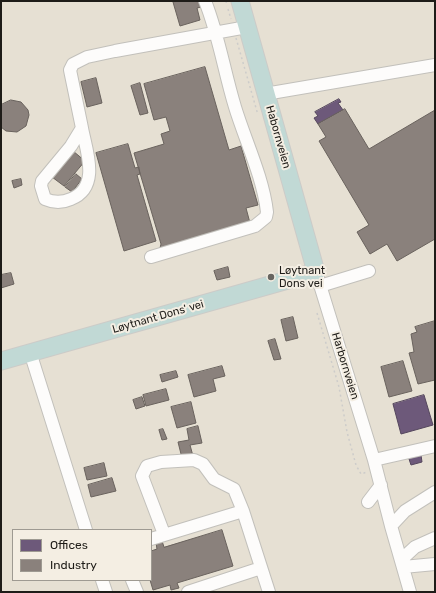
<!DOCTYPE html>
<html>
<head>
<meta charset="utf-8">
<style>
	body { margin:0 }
	#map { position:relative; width:436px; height:593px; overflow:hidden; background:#f0ede7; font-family:Rubik,sans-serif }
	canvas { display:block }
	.frame { position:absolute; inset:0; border:2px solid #1e1c18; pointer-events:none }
	.legend { position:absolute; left:12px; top:529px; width:140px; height:52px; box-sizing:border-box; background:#f4eee3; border:1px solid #9e9a92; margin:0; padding:5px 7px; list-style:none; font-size:12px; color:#1e1c18 }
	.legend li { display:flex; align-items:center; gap:8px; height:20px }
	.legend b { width:20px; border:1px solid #9e9a92 }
</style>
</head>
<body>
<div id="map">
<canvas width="436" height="593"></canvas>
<div class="frame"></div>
<ul class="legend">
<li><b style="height:11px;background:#6d597a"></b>Offices</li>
<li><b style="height:11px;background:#8a817c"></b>Industry</li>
</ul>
</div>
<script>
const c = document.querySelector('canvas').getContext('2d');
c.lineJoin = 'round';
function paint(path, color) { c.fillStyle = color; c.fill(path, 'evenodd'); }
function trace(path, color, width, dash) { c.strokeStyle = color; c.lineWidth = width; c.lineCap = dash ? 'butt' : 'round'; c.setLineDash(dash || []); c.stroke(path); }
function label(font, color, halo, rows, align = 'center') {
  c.font = font + ' Rubik,sans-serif'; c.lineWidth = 4; c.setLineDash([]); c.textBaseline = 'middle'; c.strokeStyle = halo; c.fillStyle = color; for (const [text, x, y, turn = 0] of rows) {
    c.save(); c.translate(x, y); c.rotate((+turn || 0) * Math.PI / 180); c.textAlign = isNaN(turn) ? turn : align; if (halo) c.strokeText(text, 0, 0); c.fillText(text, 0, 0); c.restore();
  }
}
paint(new Path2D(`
	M1 1H435V592H1ZM13 530H151V580H13Z`), '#e6e0d3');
const offices = new Path2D(`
	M339 99 341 102 338 103 343 110 318 124 314 118 318 116 315 112Z
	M424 395 433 425 401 434 393 404Z
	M421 455 422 462 411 465 409 459Z`);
paint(offices, '#6d597a');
trace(offices, '#55475d', 1);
const industry = new Path2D(`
	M194 1H200L201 7 197 8 200 20 180 26 173 2Z
	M205 67 229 150 241 146 258 205 246 208 250 223 160 248 161 244 134 153 164 144 161 134 170 131 166 117 154 120 144 84Z
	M96 78 102 103 87 107 81 82Z
	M140 83 148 113 140 115 131 86Z
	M11 100 21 102 28 110 29 115 26 126 17 132 6 131 1 127V105Z
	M345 109 369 149 435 110V239L397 261 387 244 370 254 357 232 369 225 319 141 326 137 318 124Z
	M128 144 135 168 139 167 140 174 137 175 156 241 124 251 96 153Z
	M73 151 85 161 64 186 52 177Z
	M76 174 82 179 72 192 65 187Z
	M21 179 22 185 14 188 12 181Z
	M228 267 230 277 217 280 214 271Z
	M11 273 14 284 1 288V275Z
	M293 317 298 338 286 341 281 320Z
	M435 321V380L418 384 409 353 414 352 411 334 417 332 415 327Z
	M275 339 281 359 274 360 268 341Z
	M403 361 412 391 389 397 381 367Z
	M222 366 225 376 213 379 216 391 194 397 188 375Z
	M176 371 178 377 162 382 160 375Z
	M166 389 169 400 146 406 143 395Z
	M142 397 145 406 136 409 133 400Z
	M191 402 196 423 177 428 171 407Z
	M198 426 202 443 190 445 193 456 182 458 178 442 189 440 187 429Z
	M163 429 167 439 162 440 159 430Z
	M104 463 107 476 87 480 84 468Z
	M112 478 116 491 91 497 88 485Z
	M222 530 233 566 177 583 179 588 171 590 170 585 153 590 150 580 151 551 157 549 156 543 162 541 164 547Z`);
paint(industry, '#8a817c');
trace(industry, '#6a635e', 1);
const minor = new Path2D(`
	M265 94 435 65
	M82 128 71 146 42 181 41 186 45 199C54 203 62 203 71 199 101 187 86 150 82 128 78 108 74 89 70 70L73 64 87 57 115 51 247 27
	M151 257 255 226 266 217 267 212C263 177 245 140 235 107 224 71 219 36 205 1
	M316 272 374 460 391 526
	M320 286 369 271
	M30 352 86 530
	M374 460 435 446
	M368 502 381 485
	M164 534 142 476 147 466 161 462 194 460 203 464 214 479 234 489 243 511 269 592
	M151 539 243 511
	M402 559 415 547 435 538
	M403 567 435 564
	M102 580 106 592
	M132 580 137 592
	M188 592 261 568
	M410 592 391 526 405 511 435 492`);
const highway = new Path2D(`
	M1 361 316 272 240 1`);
trace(minor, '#c2c0bb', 14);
trace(highway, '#cccbc8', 19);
trace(new Path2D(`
	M226 1 227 6
	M228 9 231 19
	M236 38 258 115
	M317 313 339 387 347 432 356 465 361 474 367 472`), '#cdccca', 1.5, [2, 3]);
trace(minor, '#fdfcfb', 12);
trace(highway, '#c1d9d5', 17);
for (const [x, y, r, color] of [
	[271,277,4,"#686560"]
]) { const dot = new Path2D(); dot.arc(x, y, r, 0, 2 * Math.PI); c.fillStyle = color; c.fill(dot); trace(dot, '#f4eee3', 1.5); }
label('11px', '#1e1c18', '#f4eee3', [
	["Habornveien",278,137,74],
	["Løytnant Dons' vei",158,317,-16],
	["Harbornveien",345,366,73]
]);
label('11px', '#1e1c18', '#f4eee3', [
	["Løytnant",279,271],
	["Dons vei",279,284]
], 'left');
</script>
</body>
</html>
